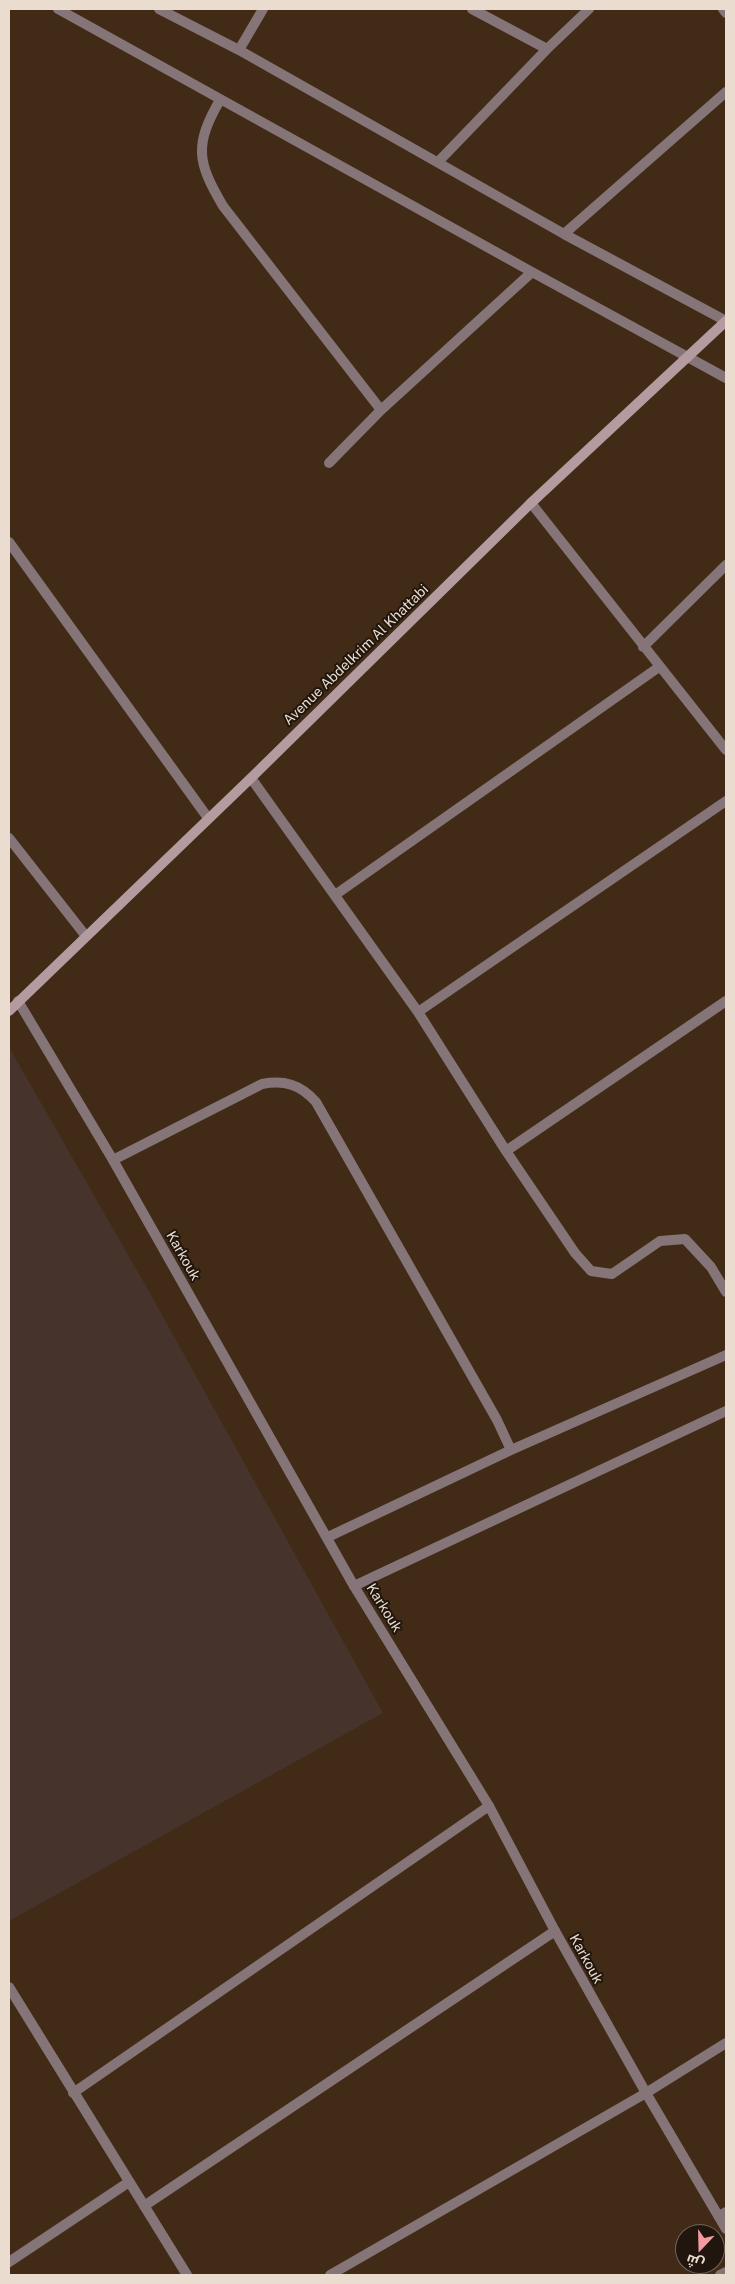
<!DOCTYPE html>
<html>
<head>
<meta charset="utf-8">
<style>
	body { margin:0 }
	#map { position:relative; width:735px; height:2284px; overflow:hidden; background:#412b16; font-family:"Public Sans",Cairo,sans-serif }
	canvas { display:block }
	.frame { position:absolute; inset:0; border:10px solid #eadccf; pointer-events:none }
	.north { position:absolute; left:675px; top:2224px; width:50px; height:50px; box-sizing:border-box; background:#20160d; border:1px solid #71655b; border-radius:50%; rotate:201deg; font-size:14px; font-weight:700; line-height:20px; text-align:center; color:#eadccf }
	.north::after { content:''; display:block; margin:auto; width:18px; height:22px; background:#f49aa1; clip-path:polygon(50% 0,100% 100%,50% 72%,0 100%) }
</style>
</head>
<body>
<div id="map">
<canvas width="735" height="2284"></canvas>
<div class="frame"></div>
<div class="north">ش</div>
</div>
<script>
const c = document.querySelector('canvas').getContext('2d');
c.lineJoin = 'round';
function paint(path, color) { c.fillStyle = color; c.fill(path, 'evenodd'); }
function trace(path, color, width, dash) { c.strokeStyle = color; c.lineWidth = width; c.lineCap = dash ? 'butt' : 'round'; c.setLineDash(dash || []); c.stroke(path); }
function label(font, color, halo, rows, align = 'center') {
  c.font = font + ' "Public Sans",sans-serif'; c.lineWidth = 4; c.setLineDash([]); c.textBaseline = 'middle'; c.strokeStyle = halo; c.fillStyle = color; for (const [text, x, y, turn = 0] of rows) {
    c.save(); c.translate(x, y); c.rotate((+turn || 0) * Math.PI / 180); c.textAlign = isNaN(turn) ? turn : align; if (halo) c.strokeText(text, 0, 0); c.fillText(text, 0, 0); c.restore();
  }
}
paint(new Path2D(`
	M10 1049 146 1286 383 1713 9 1921Z`), '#46332b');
trace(new Path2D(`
	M58 9 532 272 726 378
	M159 9 239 50 564 234 726 321
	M472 9 547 49
	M723 9 726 13
	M239 50 263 9
	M220 100C194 145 197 162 223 206L381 410
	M439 161 547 49 589 9
	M564 234 726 92
	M329 463 381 410 532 272
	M531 503 726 750
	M9 542 208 818
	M643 647 726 565
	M251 778 418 1012 506 1151 575 1253 591 1271 612 1274 660 1241 685 1239 711 1267 726 1292
	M9 838 85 935
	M335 895 659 667
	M418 1012 726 801
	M506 1151 726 1001
	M113 1160 262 1084C284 1080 300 1084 316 1102L497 1420 511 1450
	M328 1537 511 1450 726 1355
	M354 1586 726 1411
	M9 1987 187 2275
	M73 2093 489 1806
	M144 2206 555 1931
	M719 2216 726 2212
	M9 2262 129 2182
	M330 2275 646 2093 726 2043
	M720 2275 726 2272`), '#857578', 10);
trace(new Path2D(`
	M18 1001 113 1160 354 1586 489 1806 555 1931 646 2093 726 2229`), '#857578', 10);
trace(new Path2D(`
	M9 1011 251 778 531 503 726 321`), '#b49ba0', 10);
label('14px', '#eadccf', '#20160d', [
	["Avenue Abdelkrim Al Khattabi",356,655,-44],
	["Karkouk",183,1256,60],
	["Karkouk",384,1608,58],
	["Karkouk",586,1959,61]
]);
</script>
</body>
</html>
